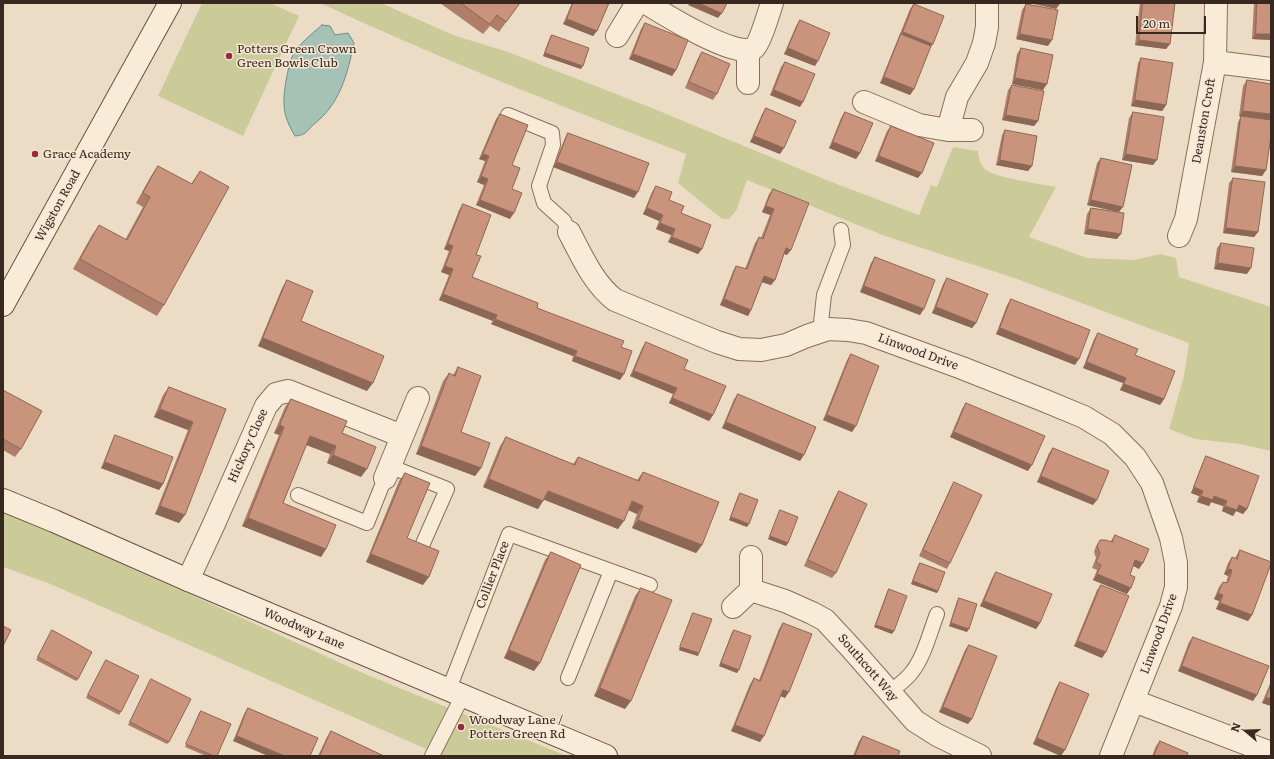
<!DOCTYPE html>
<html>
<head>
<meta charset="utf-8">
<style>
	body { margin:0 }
	#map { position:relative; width:1274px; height:759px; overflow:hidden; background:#eddcc5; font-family:Literata,serif }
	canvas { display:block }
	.frame { position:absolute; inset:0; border:4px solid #38281f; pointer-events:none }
	.north { position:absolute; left:1226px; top:711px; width:40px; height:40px; -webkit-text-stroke:3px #f5e7d4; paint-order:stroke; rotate:289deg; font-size:11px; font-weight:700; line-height:16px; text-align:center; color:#38281f }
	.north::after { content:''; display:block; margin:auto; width:14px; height:18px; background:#38281f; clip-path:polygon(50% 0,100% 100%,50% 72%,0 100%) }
	.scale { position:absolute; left:1136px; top:16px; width:70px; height:18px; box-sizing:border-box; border:2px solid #38281f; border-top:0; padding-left:5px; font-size:12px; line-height:14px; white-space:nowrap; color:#38281f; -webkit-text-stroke:3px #f5e7d4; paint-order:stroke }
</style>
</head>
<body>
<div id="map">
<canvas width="1274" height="759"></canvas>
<div class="frame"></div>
<div class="north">N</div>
<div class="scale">20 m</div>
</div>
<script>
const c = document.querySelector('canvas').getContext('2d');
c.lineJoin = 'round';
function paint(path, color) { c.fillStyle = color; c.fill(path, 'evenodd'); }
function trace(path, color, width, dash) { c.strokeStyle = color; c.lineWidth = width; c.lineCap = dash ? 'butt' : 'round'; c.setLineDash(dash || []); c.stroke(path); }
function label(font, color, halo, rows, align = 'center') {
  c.font = font + ' Literata,serif'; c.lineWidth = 3; c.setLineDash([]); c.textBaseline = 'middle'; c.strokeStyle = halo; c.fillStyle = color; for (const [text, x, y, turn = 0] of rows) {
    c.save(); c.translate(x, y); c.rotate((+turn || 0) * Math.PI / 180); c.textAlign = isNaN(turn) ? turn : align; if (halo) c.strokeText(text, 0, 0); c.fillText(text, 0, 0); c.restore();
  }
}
paint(new Path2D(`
	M202 3H270L299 16 243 136 158 96Z
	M320 3H381L453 35 508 52 647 106 829 181 919 215 931 185 937 187 953 147 978 151C979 158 980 165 985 169 995 178 1041 184 1056 187L1029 237 1087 258 1134 260 1160 254 1176 258 1179 277 1271 307V451L1240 444 1195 439 1169 429 1184 376 1189 343 1017 279 885 236 747 180 736 211 729 219H722L678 183 686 154C563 107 440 59 320 3Z
	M3 511 209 603 365 674 567 756H442L48 583 3 567Z`), '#cbcb99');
const water = new Path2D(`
	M322 25 330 26 335 35 348 33 354 43C347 76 340 104 313 125 306 132 306 135 295 136 289 126 284 115 284 104 283 93 288 67 292 57 298 44 311 35 322 25Z`);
paint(water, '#a6c1b6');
trace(water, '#6d8f82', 1);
const lane = new Path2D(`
	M508 115 552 133 553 145 539 186 544 203 564 221 569 232
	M820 332 824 295 843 245 841 230
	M389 466 447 489 421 548
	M298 495 367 523 385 478
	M568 678 611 571
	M449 689 509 534 650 585
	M889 693C897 686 906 680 912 672 924 657 930 632 937 614
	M432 756 463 695`);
const street = new Path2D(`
	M646 3C662 13 737 60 754 48 760 43 769 12 772 3
	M617 36 637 3
	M748 50V83
	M1215 62 1271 69
	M864 102 919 125 948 130H972
	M948 130 957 97 977 63 984 43 987 27V3
	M569 232C582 256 593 283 615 300L717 342 739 349 761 350 786 345 807 336 828 329 848 330 866 333 962 368 1043 400 1084 417 1112 434 1135 457 1152 483 1171 538 1176 563V587L1171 606 1111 756
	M1179 236 1186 219 1215 62 1216 3
	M385 478 418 398
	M188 580 213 526 266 406 276 394 288 391 402 436
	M751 590 785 601 812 613 825 620 851 648 915 721 937 735 980 756
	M733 607 751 590V557
	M1134 701 1271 753`);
const secondary = new Path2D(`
	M3 305 170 3
	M3 500 54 521 188 580 606 756`);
trace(lane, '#886e5b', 16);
trace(street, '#886e5b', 24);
trace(secondary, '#694f3e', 24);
trace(lane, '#f8ebd8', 14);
trace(street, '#f8ebd8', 22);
trace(secondary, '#f8ebd8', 22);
paint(new Path2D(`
	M440 3H520L499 32 490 26 483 34Z
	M572 3H609L597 31 593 36 563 24Z
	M1140 3H1175L1170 44 1166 49 1135 45Z
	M1254 3H1271V40L1252 39Z
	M914 4 931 46 914 89 910 95 880 83 910 9Z
	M1026 4 1048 46 1016 39 1022 10Z
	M800 20 815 66 784 54 796 26Z
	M645 23 676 70 672 76 629 59 641 29Z
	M552 35 581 69 543 56 550 37Z
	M1021 48 1043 90 1012 84 1017 54Z
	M702 52 717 94 713 100 685 88 698 58Z
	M1141 58 1166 105 1162 111 1131 106 1138 63Z
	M785 62 800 107 770 95 781 67Z
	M1247 80 1266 170 1262 176 1231 172 1238 122 1241 117 1239 116 1243 86Z
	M1012 85 1038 121 1034 126 1002 120 1008 90Z
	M766 108 780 154 750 142 762 114Z
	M845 112 860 153 856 159 829 148 841 118Z
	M1133 112 1153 165 1122 160 1129 118Z
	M500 114 512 165V189L510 219 476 205 484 185 477 182 485 161 479 159 496 119Z
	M891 126 918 178 875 161 887 131Z
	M1005 130 1032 166 1028 171 996 165 1002 135Z
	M568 133 634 198 553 167 565 138Z
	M1101 158 1119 212 1117 239 1084 234 1087 214 1091 208 1118 212 1087 205 1097 163Z
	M158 166 191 184 200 171 164 305 157 316 73 269 92 235 99 225 125 240 143 207 136 203 151 176Z
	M1233 178 1258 232 1254 237 1223 233 1229 183Z
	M656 186 681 213 702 249 698 254 668 242 671 235 656 229 659 221 643 214 652 192Z
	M773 189 787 255 784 254 775 280 771 285 762 282 751 310 748 316 720 305 733 271 736 266 745 269 755 243 759 237 761 238 770 215 762 212 769 194Z
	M463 204 476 255 472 277 621 347 620 380 572 361 573 356 491 324 493 321 439 300 449 275 441 272 449 251 444 249 459 210Z
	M1221 243 1247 274 1214 269 1217 248Z
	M875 257 920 315 860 292 871 263Z
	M947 278 976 323 972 328 932 313 943 284Z
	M287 280 301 321 367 391 258 346 282 288Z
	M1011 299 1075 365 996 334 1007 305Z
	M1098 333 1164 399 1160 405 1120 390 1123 383 1083 368 1094 339Z
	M646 342 684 369 713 415 709 421 669 403 673 394 630 376 642 348Z
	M851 354 852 432 823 420 847 360Z
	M458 367 461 432 481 468 475 476 416 454 443 381 449 373 453 375Z
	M169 387 226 409 179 523 155 514 188 430 154 417 163 395Z
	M3 390 21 449 15 457 3 450Z
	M738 394 800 461 722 428 734 399Z
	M291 399 342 433 361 477 327 463 330 454 306 445 283 503 326 549 321 557 242 526 279 435 274 433 285 407Z
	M966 403 1028 471 950 437 962 409Z
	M115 435 163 484 159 490 101 468 112 441Z
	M506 437 573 464 578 457 637 480 643 472 702 545 696 553 632 528 637 514 628 510 618 529 544 499 538 509 483 487 500 446Z
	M1053 448 1093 505 1037 482 1049 453Z
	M1206 456 1247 509 1243 514 1236 511 1233 516 1222 511 1223 506 1211 502 1209 506 1197 502 1199 496 1191 493 1203 462Z
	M405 473 407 538 423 585 366 562 399 481Z
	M954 482 950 563 947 569 919 556 951 487Z
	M839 491 836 573 832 578 804 566 835 497Z
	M740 493 747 527 729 520 738 496Z
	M780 510 788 543 786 546 768 539 779 513Z
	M1115 535 1139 569 1133 566 1130 575 1127 594 1093 580 1097 570 1092 568 1096 558 1094 552 1096 546 1100 540 1110 542Z
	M1240 550 1252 615 1248 621 1216 609 1219 601 1214 599 1219 587 1223 582 1226 583 1228 576 1224 574 1228 563 1232 557 1235 559 1236 556Z
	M551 552 534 671 504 658 545 560Z
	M920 563 937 593 911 584 918 566Z
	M996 572 1040 623 1036 629 980 606 992 578Z
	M1101 585 1102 658 1074 646 1097 590Z
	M641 588 625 709 594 696 635 596Z
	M889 589 892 634 874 627 887 592Z
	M959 598 967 632 949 626 957 601Z
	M693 613 698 656 679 650 691 616Z
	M783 623 785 698 780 696 760 742 731 731 750 684 754 678 759 680 779 629Z
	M52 630 78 679 76 681 36 660Z
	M734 630 737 673 719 666 732 632Z
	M1193 637 1253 701 1178 671 1189 642Z
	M969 645 968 724 939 712 965 650Z
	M106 660 121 712 119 715 86 698Z
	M151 679 169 742 167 744 128 725Z
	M1271 681V706L1262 703Z
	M1060 682 1061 756 1033 744 1056 688Z
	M248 708 318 738 233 741 244 714Z
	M201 711 217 756H206L185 747 199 713Z
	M331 731 384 756H318L327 737Z
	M863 736 898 756H853L859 741Z
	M1160 741 1187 756H1152L1156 746Z`), '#ae7e6a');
paint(new Path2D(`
	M690 3H699L722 13 718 18 688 5Z
	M1029 3H1057L1060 4 1056 9Z
	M567 19 597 31 593 36 563 24Z
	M903 32 933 44 929 49 901 34 899 37Z
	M1020 34 1052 40 1048 46 1016 39Z
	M1256 34H1271V40L1252 39Z
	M1139 40 1170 44 1166 49 1135 45Z
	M788 48 818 61 815 66 784 54Z
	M545 53 583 66 581 69 543 56Z
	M633 54 676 70 672 76 629 59Z
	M884 77 914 89 910 95 880 83Z
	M1015 78 1047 84 1043 90 1012 84Z
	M774 90 803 102 800 107 770 95Z
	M1135 100 1166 105 1162 111 1131 106Z
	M1243 111 1271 114V121L1239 116Z
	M1006 115 1038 121 1034 126 1002 120Z
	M754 136 784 148 780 154 750 142Z
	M833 142 860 153 856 159 829 148Z
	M483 154 489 156 485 161 479 159Z
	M1126 154 1157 160 1153 165 1122 160Z
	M879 156 922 173 918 178 875 161Z
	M1000 160 1032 166 1028 171 996 165Z
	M557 162 638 192 634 198 553 167Z
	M1235 166 1266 170 1262 176 1231 172Z
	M481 176 488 179 484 185 477 182Z
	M480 200 514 213 510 219 476 205Z
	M1091 200 1123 207 1119 212 1087 205Z
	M766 206 774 209 770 215 762 212Z
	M647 208 663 215 659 221 643 214Z
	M660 223 675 229 671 235 656 229Z
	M1226 228 1258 232 1254 237 1223 233Z
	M1088 229 1121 234 1117 239 1084 234Z
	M672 237 702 249 698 254 668 242Z
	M448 244 453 246 449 251 444 249Z
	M786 248 791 250 787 255 783 253Z
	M1218 263 1251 268 1247 274 1214 269Z
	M445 266 453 269 449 275 441 272Z
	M764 276 775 280 771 285 761 282Z
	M864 286 924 309 920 315 860 292Z
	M443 294 497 315 493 321 439 300Z
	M724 299 751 310 748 316 720 305Z
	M936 307 976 323 972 328 932 313Z
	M495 319 577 351 573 356 491 324Z
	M1000 328 1079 359 1075 365 996 334Z
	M263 338 373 383 367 391 258 346Z
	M575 356 624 374 620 380 572 361Z
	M1087 362 1126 378 1123 383 1083 368Z
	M634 371 677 388 673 394 630 376Z
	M1124 384 1164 399 1160 405 1120 390Z
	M672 398 713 415 709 421 669 403Z
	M160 409 193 422 188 430 154 417Z
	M827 415 856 426 852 432 823 420Z
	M726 422 804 455 800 461 722 428Z
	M280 425 284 427 279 435 274 433Z
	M954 432 1032 465 1028 471 950 437Z
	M310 436 336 446 330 454 304 444Z
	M421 446 481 468 475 476 416 454Z
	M333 455 367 469 361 477 327 463Z
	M105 462 163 484 159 490 101 468Z
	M1041 476 1097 500 1093 505 1037 482Z
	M489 479 543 501 538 509 483 487Z
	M1194 487 1203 491 1199 496 1191 493Z
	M548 491 624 521 618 529 542 499Z
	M1201 496H1214L1227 501 1223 506 1211 502 1209 506 1197 502Z
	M632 501 643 506 637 514 626 509Z
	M1239 505 1247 509 1243 514 1236 511 1233 516 1222 511 1225 506Z
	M160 506 185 515 179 523 155 514Z
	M731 517 749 524 747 527 729 520Z
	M248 518 326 549 321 557 242 526Z
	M638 520 702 545 696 553 632 528Z
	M770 536 788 543 786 546 768 539Z
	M371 554 429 577 423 585 366 562Z
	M1135 560 1143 563 1139 569 1132 565Z
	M1228 569 1232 570 1228 576 1224 574Z
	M1097 574 1131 588 1127 594 1093 580Z
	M913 581 938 591 937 593 911 584Z
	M1218 593 1223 595 1219 601 1214 599Z
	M984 601 1040 623 1036 629 980 606Z
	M1220 603 1252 615 1248 621 1216 609Z
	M951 623 969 629 967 632 949 626Z
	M876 625 894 631 892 634 874 627Z
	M1078 641 1106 652 1102 658 1074 646Z
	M680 647 699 653 698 656 679 650Z
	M509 650 540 663 534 671 504 658Z
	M721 663 739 670 737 673 719 666Z
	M1182 666 1257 695 1253 701 1178 671Z
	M600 688 631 701 625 709 594 696Z
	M783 690 789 692 785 698 779 695Z
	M1266 697 1271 699V706L1262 703Z
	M943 707 972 719 968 724 939 712Z
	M735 725 764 736 760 742 731 731Z
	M237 736 285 756H268L233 741Z
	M1037 738 1065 750 1061 756 1033 744Z`), '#8d6756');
const building = new Path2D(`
	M461 3H520L506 22 497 15 490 24Z
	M573 3H609L597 31 567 19Z
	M699 3H727L722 13Z
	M1143 3H1175L1170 44 1139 40Z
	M1257 3H1271V34H1256Z
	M914 4 944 16 933 44 903 32Z
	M1026 4 1058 10 1052 40 1020 34Z
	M800 20 830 33 818 61 788 48Z
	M645 23 688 40 676 70 633 54Z
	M901 34 931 46 914 89 884 77Z
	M552 35 589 48 583 66 545 53Z
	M1021 48 1053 55 1047 84 1015 78Z
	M702 52 730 64 717 94 689 82Z
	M1141 58 1173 63 1166 105 1135 100Z
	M785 62 815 74 803 102 774 90Z
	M1247 80 1271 84V114L1243 111Z
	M1012 85 1044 91 1038 121 1006 115Z
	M766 108 796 121 784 148 754 136Z
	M845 112 873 123 860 153 833 142Z
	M1133 112 1164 117 1157 160 1126 154Z
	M500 114 528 125 512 165 520 168 512 189 522 193 514 213 480 200 488 179 481 176 489 156 483 154Z
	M1241 116 1271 120V136L1266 170 1235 166Z
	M891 126 934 143 922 173 879 156Z
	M1005 130 1037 136 1032 166 1000 160Z
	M568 133 649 163 638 192 557 162Z
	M1101 158 1132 165 1123 207 1091 200Z
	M158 166 192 184 200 171 229 187 164 305 80 259 99 225 127 240 150 197 143 193Z
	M1233 178 1265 182 1258 232 1226 228Z
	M656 186 672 192 669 200 684 206 681 213 711 225 702 249 672 237 675 229 660 223 663 215 647 208Z
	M773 189 809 203 791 250 786 248 775 280 764 276 751 310 724 299 736 266 747 269 759 237 763 239 774 209 766 206Z
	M463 204 491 215 476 255 481 256 472 277 538 303 537 308 624 341 621 347 632 351 624 374 575 356 577 351 495 319 497 315 443 294 453 269 445 266 453 246 448 244Z
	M1091 208 1124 213 1121 234 1088 229Z
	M1221 243 1254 248 1251 268 1218 263Z
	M875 257 935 280 924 309 864 286Z
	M947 278 988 294 976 323 936 307Z
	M287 280 313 291 301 321 384 356 373 383 263 338Z
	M1011 299 1090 330 1079 359 1000 328Z
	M1098 333 1138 349 1135 355 1175 371 1164 399 1124 384 1126 378 1087 362Z
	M646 342 688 360 684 369 726 386 713 415 672 398 677 388 634 371Z
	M851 354 879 366 856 426 827 415Z
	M458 367 481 376 461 432 490 443 481 468 421 446 449 373 455 376Z
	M169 387 226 409 185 515 160 506 193 422 160 409Z
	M3 390 42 411 21 449 3 439Z
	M738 394 816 427 804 455 726 422Z
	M291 399 347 421 342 433 376 447 367 469 333 455 336 446 310 436 283 503 336 525 326 549 248 518 284 427 280 425Z
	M966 403 1045 436 1032 465 954 432Z
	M115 435 173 457 163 484 105 462Z
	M506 437 575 465 578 457 639 481 643 472 719 502 702 545 638 520 643 506 632 501 624 521 548 491 543 501 489 479Z
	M1053 448 1109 471 1097 500 1041 476Z
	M1206 456 1259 476 1247 509 1239 505 1237 510 1225 506 1227 501 1214 496 1213 500 1201 496 1203 491 1194 487Z
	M405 473 430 483 407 538 439 551 429 577 371 554Z
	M954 482 982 495 950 563 923 550Z
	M839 491 867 504 836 573 808 560Z
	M740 493 758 500 749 524 731 517Z
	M780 510 798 517 788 543 770 536Z
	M1115 535 1149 549 1143 563 1135 560 1130 575 1135 577 1131 588 1097 574 1101 565 1096 562 1100 553 1097 546 1100 540H1105L1112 542Z
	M1240 550 1271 562V564L1252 615 1220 603 1223 595 1218 593 1223 582 1227 583 1230 577 1232 570 1228 569 1232 557 1237 559Z
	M551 552 581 565 540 663 509 650Z
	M920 563 945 572 938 591 913 581Z
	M996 572 1052 594 1040 623 984 601Z
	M1101 585 1129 596 1106 652 1078 641Z
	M641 588 672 600 631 701 600 688Z
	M889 589 907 596 894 631 876 625Z
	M959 598 977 604 969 629 951 623Z
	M693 613 712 619 699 653 680 647Z
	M783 623 812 634 789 692 783 690 764 736 735 725 754 678 760 681Z
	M3 626 11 630 3 646Z
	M52 630 92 652 78 679 38 657Z
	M734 630 751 636 739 670 721 663Z
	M1193 637 1269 666 1257 695 1182 666Z
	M969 645 997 656 972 719 943 707Z
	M106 660 139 676 121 712 88 695Z
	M151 679 191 699 169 742 130 722Z
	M1060 682 1089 694 1065 750 1037 738Z
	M1271 685V699L1266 697Z
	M248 708 318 738 310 756H285L237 736Z
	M201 711 231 724 217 756H214L186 744Z
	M331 731 384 756H320Z
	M863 736 900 751 898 756H855Z
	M1160 741 1188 753 1187 756H1154Z`);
paint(building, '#ca937b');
trace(building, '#8d6756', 1);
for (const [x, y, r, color] of [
	[229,56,4,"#952d3a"],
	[35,154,4,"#952d3a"],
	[461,727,4,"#952d3a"]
]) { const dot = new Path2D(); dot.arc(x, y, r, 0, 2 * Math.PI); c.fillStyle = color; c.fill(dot); trace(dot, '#f5e7d4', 1.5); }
label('12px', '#38281f', '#f5e7d4', [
	["Potters Green Crown",237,49],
	["Green Bowls Club",237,63],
	["Grace Academy",43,154],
	["Woodway Lane /",469,720],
	["Potters Green Rd",469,734]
], 'left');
label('12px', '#38281f', '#f5e7d4', [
	["Deanston Croft",1204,121,-80],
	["Wigston Road",58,206,-61],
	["Linwood Drive",918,352,20],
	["Hickory Close",248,446,-66],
	["Collier Place",493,575,-69],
	["Woodway Lane",304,629,23],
	["Linwood Drive",1159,634,-70],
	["Southcott Way",868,668,49]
]);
</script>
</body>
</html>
